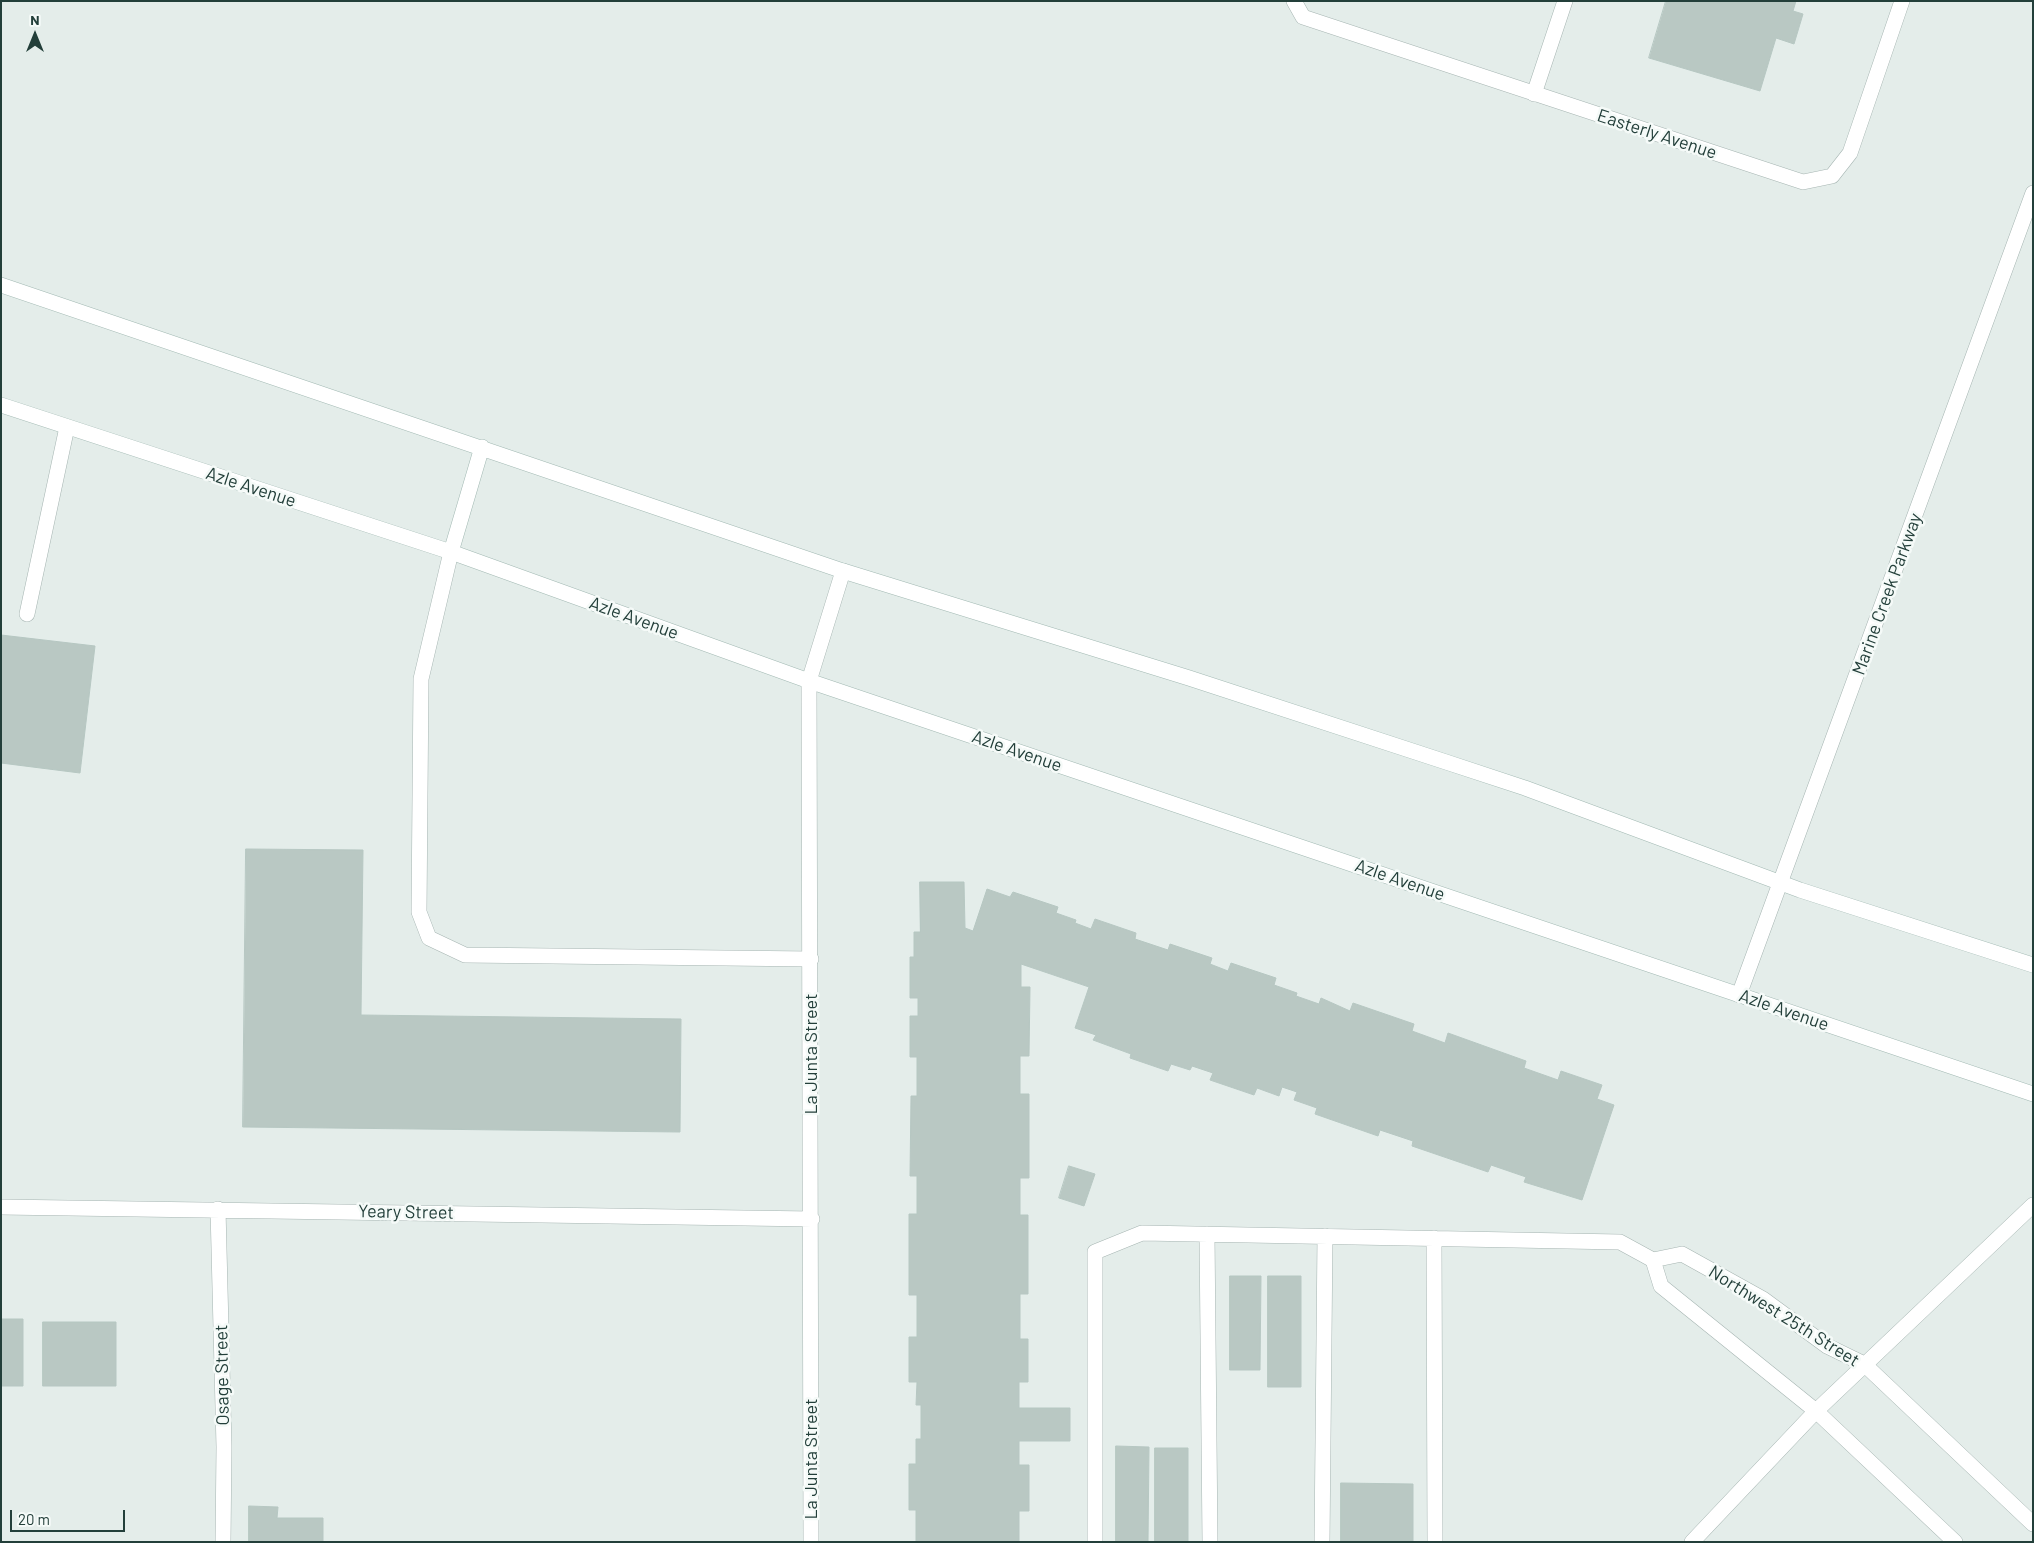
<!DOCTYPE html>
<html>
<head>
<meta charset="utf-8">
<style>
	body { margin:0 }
	#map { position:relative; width:2034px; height:1543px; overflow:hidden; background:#e4edea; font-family:Barlow,sans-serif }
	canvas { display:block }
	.frame { position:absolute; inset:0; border:2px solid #233f3a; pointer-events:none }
	.north { position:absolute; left:10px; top:10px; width:50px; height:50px; -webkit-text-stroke:4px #f5faf8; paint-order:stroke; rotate:0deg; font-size:14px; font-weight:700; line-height:20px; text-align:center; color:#233f3a }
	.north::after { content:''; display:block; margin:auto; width:18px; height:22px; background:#233f3a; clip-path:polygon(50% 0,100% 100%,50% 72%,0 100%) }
	.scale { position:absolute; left:10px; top:1510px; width:115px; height:22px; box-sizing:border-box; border:2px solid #233f3a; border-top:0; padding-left:6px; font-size:15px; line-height:18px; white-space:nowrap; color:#233f3a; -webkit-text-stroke:4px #f5faf8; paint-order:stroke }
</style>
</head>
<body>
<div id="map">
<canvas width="2034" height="1543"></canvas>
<div class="frame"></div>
<div class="north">N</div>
<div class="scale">20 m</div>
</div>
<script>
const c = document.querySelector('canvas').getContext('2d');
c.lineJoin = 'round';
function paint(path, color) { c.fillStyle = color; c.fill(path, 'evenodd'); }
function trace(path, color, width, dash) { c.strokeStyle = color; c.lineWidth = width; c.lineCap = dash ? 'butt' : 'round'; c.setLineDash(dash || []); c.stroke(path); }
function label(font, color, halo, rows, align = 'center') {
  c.font = font + ' Barlow,sans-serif'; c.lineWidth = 5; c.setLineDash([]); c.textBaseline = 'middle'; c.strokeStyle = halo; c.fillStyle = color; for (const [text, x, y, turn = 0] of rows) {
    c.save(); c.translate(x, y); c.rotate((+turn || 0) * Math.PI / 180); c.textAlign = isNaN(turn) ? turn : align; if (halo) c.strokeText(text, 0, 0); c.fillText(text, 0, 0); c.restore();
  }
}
const building = new Path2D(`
	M1666 1H1796L1793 11 1803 14 1794 44 1776 38 1760 91 1649 58Z
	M1 635 95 646 80 773 1 763Z
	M246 849 363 850 361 1015 681 1019 680 1132 243 1127Z
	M920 882H964L965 928 973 931 987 889 1010 897 1013 892 1058 907 1056 913 1076 920 1075 923 1091 929 1095 919 1136 933 1135 939 1168 950 1170 944 1212 958 1210 964 1228 971 1231 963 1276 978 1274 985 1297 993 1296 996 1319 1004 1321 998 1350 1011 1353 1003 1414 1024 1412 1031 1445 1043 1448 1033 1526 1061 1524 1068 1558 1080 1561 1071 1602 1085 1597 1099 1614 1105 1582 1200 1524 1182 1526 1177 1491 1165 1488 1172 1412 1146 1413 1141 1380 1130 1378 1136 1315 1114 1317 1108 1294 1100 1297 1092 1282 1087 1279 1096 1257 1088 1254 1095 1210 1080 1213 1073 1192 1066 1190 1070 1171 1064 1168 1071 1130 1058 1131 1054 1093 1040 1096 1035 1075 1028 1089 987 1021 964V987H1030L1029 1056H1020V1094H1029V1178H1020V1215H1028V1294H1020V1339H1028V1382H1019V1408H1070V1441H1019V1465H1029V1511H1019V1542H916V1510H909V1464H916V1439H921V1405H916L917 1382H909V1337H917V1295H909V1214H917V1176H910L911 1096H917V1057H910V1016H918V998H910V957H914V932H920Z
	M1069 1166 1095 1174 1084 1206 1059 1198Z
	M1230 1276H1261L1260 1370H1230Z
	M1268 1276H1301V1387H1268Z
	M1 1319H23V1386H1Z
	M43 1322H116V1386H43Z
	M1116 1446 1149 1447 1148 1542H1116Z
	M1155 1448H1188V1542H1155Z
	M1341 1483 1413 1484V1542H1341Z
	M249 1506 278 1507 277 1518H323V1542H249Z`);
paint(building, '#b9c8c3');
trace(building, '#b6c7c2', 1);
const service = new Path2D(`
	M1534 94 1565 1
	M451 552 421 679 419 912 429 938 465 955 811 959
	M27 614 67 427
	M1207 1234 1210 1542
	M1434 1238 1435 1542
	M1095 1542V1252L1142 1233 1620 1242 1653 1260
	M1322 1542 1325 1236`);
const minor = new Path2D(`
	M1294 1 1303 17 1803 182 1832 176 1850 153 1902 1
	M1739 995 2033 193
	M1 1207 812 1219
	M218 1209 224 1447 223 1542
	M811 1542 809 681 843 571
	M1692 1542 1816 1411 2033 1205
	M1955 1542 1816 1411 1661 1286 1653 1260 1682 1254 1763 1299 1827 1346 1864 1364 2033 1524`);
const secondary = new Path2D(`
	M1 285 843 571 1189 678 1446 762 1525 788 1800 890 2033 965
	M1 405 451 552 809 681 2033 1094
	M451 552 482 447`);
trace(service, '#a6b5b2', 16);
trace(minor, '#a6b5b2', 16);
trace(secondary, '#a2b9b3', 16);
trace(service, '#fff', 15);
trace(minor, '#fff', 15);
trace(secondary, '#fff', 15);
label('18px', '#233f3a', '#f5faf8', [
	["Easterly Avenue",1657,134,18],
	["Azle Avenue",251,487,18],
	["Marine Creek Parkway",1887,594,-70],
	["Azle Avenue",634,618,20],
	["Azle Avenue",1017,751,19],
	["Azle Avenue",1400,880,19],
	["Azle Avenue",1784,1010,19],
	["La Junta Street",811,1054,-90],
	["Yeary Street",406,1212,1],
	["Northwest 25th Street",1784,1316,32],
	["Osage Street",222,1375,-91],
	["La Junta Street",811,1459,-90]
]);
</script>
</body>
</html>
